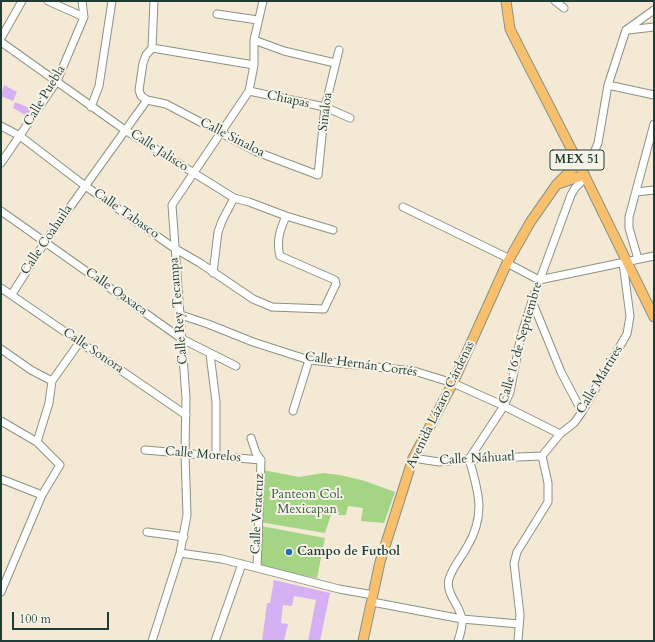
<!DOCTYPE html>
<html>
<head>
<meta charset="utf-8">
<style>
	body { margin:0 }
	#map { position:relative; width:655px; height:642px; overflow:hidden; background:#f4e9d4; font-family:Cardo,serif }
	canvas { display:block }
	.frame { position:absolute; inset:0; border:2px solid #1f3d34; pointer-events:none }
	.scale { position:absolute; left:12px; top:612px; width:97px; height:18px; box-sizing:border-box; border:2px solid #1f3d34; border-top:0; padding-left:5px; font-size:12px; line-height:14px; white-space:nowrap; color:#1f3d34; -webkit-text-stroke:3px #f7f3e8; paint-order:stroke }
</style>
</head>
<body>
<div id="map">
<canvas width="655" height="642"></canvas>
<div class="frame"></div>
<div class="scale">100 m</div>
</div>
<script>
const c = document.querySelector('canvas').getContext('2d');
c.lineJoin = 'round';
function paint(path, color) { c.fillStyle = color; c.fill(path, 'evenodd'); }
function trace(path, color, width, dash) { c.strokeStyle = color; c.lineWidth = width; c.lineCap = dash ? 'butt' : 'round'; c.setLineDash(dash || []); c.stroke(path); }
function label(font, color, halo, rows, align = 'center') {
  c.font = font + ' Cardo,serif'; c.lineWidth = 4; c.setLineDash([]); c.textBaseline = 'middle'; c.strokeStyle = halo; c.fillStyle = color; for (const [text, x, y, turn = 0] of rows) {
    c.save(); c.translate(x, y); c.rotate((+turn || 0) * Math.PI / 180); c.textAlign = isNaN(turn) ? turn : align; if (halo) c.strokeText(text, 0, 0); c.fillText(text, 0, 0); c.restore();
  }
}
paint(new Path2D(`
	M263 470 299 477 323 473 340 475 365 481 395 492 384 523 361 521 363 508 348 506 346 515H331L325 533 259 522Z
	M261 526 325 538 317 578 253 566Z`), '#a4d584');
paint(new Path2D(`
	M4 85 17 92 13 101 1 96Z
	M15 102 32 109 27 116 13 108Z
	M274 580 330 593 320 641H308L316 600 294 596 292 606 283 605 281 623 288 624 284 641H262L267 603H270Z`), '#d5b1f4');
const minor = new Path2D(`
	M48 1 84 17
	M555 1 564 8
	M217 14 258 20
	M628 30 654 27
	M1 38 22 1
	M254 40 284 51 335 63
	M1 42 125 130 234 198 249 202 286 216 333 230
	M152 48 146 55 143 63 139 90 141 96 147 100 166 104 257 152 318 175 325 107 339 50
	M152 48 254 65
	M152 48 154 1
	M608 85 654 95
	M249 91 325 107 350 118
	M91 107 99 86 112 1
	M1 126 20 136 84 185 174 248 200 263 253 299 272 307 324 309 336 284 335 280 280 256C276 241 280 230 286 216
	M1 163 57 81 84 17 82 1
	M579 164 593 155 598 143 608 85 626 30 654 10
	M636 192 654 190
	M403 207 510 259
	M1 211 182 339 236 366
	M638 259 629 228V217L654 124
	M507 263 539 280 654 256
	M213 273 218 232 222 221 234 198
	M1 288 186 415
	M12 294 45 242 147 100
	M532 301 561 372 582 412
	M181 315 208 324 253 342 309 360 414 371 453 383 504 406 560 434
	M1 349 31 370 52 381
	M210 354 216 402V456
	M293 411 309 360
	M1 421 37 442 60 465 42 495 1 592
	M251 438 256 453 261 460
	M37 442 49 403 52 381 79 343
	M145 450 261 460
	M542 456 560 434 574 423 582 412 627 334 630 316 623 263
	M413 458 439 462 469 459 542 456
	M1 479 42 495
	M147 532 184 537
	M180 553 222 559 339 589 373 595
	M257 568 261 460
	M372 602 462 619 519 624
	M152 641 180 553 187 515 185 454 186 398 172 205 249 91 254 65V40L263 1
	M215 641 242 564
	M458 641C460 635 463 626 462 620 461 606 445 594 449 579 452 568 461 558 467 547 486 515 479 493 469 459L504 406 510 392 521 336 532 301 571 195 575 188 585 178
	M518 641 520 615 514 563 517 552 548 502V483L542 456`);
const major = new Path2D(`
	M506 1 510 29 519 47 579 164 654 317
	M558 184 584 175
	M363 641 380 562 413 458 453 383 507 263 531 221 557 184 569 172 579 164`);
trace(minor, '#8a9384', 9);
trace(major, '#8a9384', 11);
trace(minor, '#fff', 7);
trace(major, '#f8bf6c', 9);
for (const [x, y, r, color] of [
	[289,552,4,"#1f6fb2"]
]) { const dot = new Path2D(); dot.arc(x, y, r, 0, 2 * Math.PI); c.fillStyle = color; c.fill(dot); trace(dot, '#f7f3e8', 1.5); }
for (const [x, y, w] of [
	[577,160,54]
]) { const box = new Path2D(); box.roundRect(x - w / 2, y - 10, w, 20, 3); c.fillStyle = '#f7f3e8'; c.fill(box); trace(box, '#1f3d34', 1); }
label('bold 12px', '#1f3d34', null, [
	["MEX 51",577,160]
]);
label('13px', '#1f3d34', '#f7f3e8', [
	["Calle Puebla",45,96,-59],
	["Chiapas",288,100,12],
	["Sinaloa",326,112,-83],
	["Calle Sinaloa",232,138,27],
	["Calle Jalisco",159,151,33],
	["Calle Tabasco",126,214,35],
	["Calle Coahuila",47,240,-56],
	["Calle Oaxaca",116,292,35],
	["Calle Rey Tecampa",179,311,-95],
	["Calle 16 de Septiembre",521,343,-74],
	["Calle Sonora",93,351,34],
	["Calle Hernán Cortés",361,365,8],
	["Calle Mártires",600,380,-59],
	["Avenida Lázaro Cárdenas",441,405,-64],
	["Calle Morelos",203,455,5],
	["Calle Náhuatl",477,459,-3],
	["Calle Veracruz",258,514,-87]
]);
label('13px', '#3a5b44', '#f7f3e8', [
	["Panteon Col.",307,495],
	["Mexicapan",307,510]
]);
label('bold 13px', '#1f3d34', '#f7f3e8', [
	["Campo de Futbol",297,552]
], 'left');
</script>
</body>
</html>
